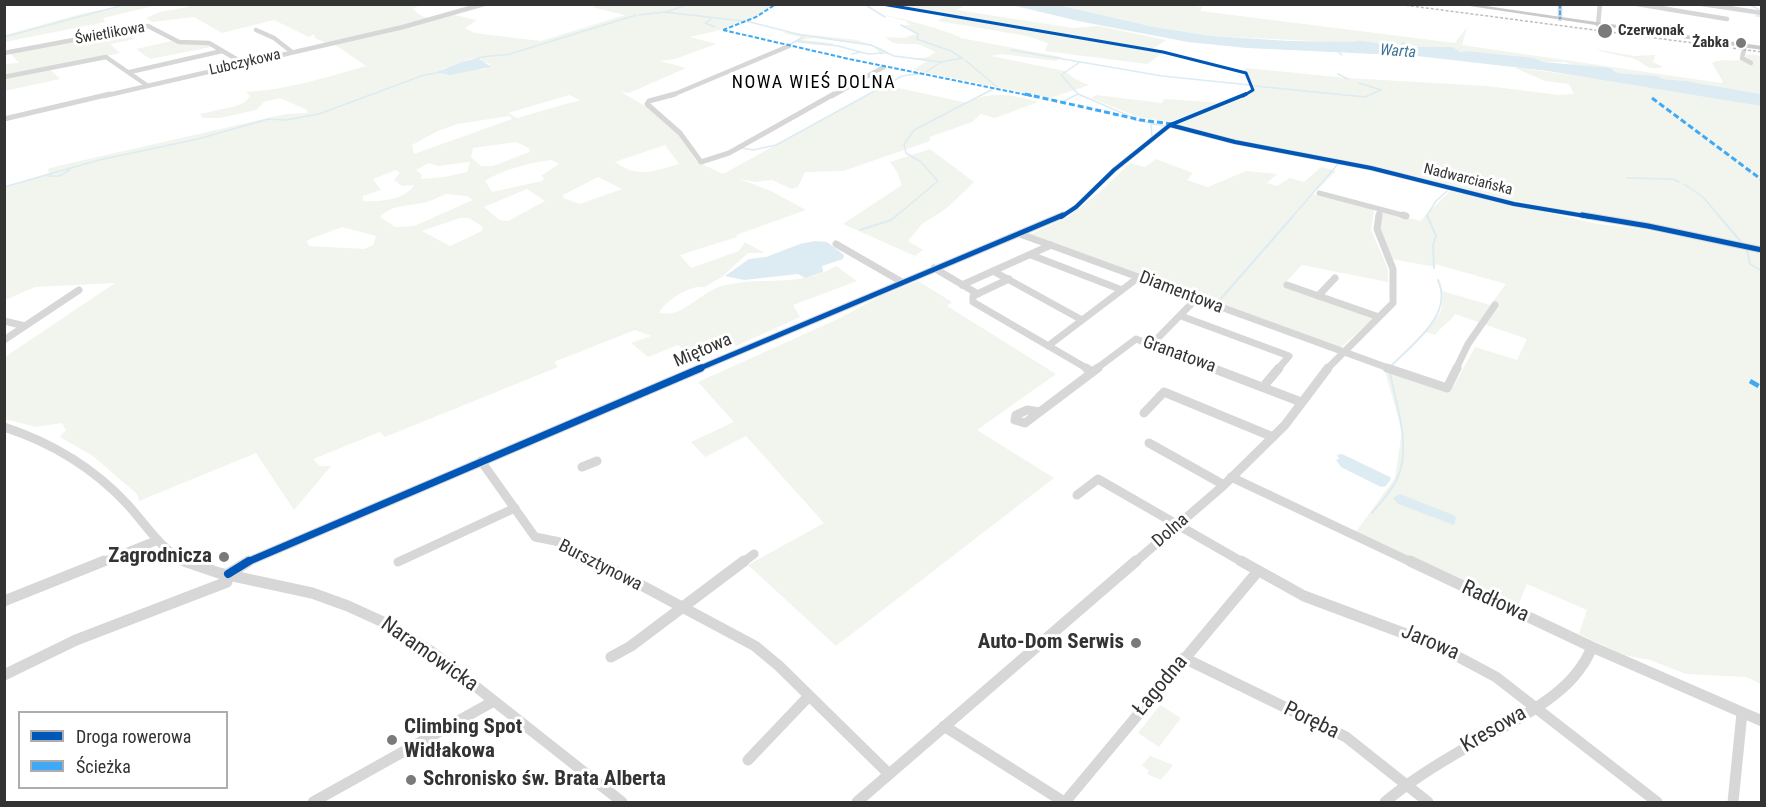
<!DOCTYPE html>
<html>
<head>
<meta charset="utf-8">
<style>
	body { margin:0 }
	#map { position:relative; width:1766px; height:807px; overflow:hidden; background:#fff; font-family:"Roboto Condensed",sans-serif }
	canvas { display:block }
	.frame { position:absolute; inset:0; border:6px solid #333; pointer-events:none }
	.legend { position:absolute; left:18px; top:711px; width:210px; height:78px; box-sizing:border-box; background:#fff; border:2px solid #adadad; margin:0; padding:8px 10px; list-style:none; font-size:18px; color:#333 }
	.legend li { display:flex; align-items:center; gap:12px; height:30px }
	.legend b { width:30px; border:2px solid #adadad }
</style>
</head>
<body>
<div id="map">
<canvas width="1766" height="807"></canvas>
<div class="frame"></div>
<ul class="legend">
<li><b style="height:8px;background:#0057b8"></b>Droga rowerowa</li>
<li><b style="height:8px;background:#3fa9f5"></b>Ścieżka</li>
</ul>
</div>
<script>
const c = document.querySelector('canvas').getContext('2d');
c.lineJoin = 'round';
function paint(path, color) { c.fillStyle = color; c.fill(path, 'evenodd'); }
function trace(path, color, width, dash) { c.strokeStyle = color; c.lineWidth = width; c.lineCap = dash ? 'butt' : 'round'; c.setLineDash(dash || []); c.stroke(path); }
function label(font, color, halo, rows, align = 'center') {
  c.font = font + ' "Roboto Condensed",sans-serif'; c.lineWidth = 6; c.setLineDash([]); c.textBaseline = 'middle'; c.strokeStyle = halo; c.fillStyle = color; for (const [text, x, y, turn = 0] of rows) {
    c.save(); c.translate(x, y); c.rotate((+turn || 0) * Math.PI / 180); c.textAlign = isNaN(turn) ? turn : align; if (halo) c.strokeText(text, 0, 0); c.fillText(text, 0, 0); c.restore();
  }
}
paint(new Path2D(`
	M189 4 424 5 413 8C425 24 434 15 452 15 460 15 469 19 477 20L465 28 474 33 541 41 625 15 592 7 612 4 773 5 753 18 720 30 690 37 716 44 675 59 660 61 686 68 629 93 621 92 659 114 679 135 696 161 723 174 885 85 967 103C988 90 1016 95 1038 102L995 118 981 114 972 122 930 137V141L843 171 805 172 798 187 792 189 772 180 756 182 740 179 771 191 806 210 736 235 737 237 680 255 691 268 739 251 745 242 764 253H748L723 276 705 287C690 285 666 300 659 313 663 313 670 314 673 313 689 309 704 291 722 286 763 275 797 289 836 266L857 281 793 305 800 317 736 346 722 338 685 351 678 345 648 357 631 343 651 336 635 330 554 362 558 367 385 437 380 432 313 459 320 466H331L294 510 256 453 139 501 137 494 93 456 60 437 66 430 62 423 36 427 5 419V357L115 283 35 287 5 300V187L49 173 48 169 58 166 286 114 307 113V110L280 98 264 102 256 110 220 118H203L200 114 236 106 245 102 250 96 246 92C286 90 327 77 366 66L334 44H328L315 38 314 34 309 37 274 20 222 33 194 17 152 22 146 18 160 12 188 7ZM469 59H481L483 62 490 64 486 69 444 73 442 69ZM569 95 580 100 517 118 508 113ZM509 116 512 119 414 154 412 145 438 131 457 124ZM516 142 529 148 530 152 493 166H481L471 157 473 148ZM665 145 679 164C654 171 639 179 615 162ZM552 160 559 164 541 176 544 178 542 181 492 192 485 181C501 170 533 162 552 160ZM470 162 467 172 445 177 421 179 422 175 416 170 429 163 438 166ZM396 170 400 173 394 180 402 186 414 185C406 200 379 202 363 201V196L381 190 373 179ZM598 177 622 189 580 204 563 198V195ZM527 189 545 201 508 221 499 220 484 207ZM446 194 467 196 473 200 414 226 395 227 380 217C391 205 407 206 422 203 430 202 438 197 446 194ZM460 218H469L483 227 482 231 450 246 422 231ZM342 227 376 236 373 245 364 249 309 246 307 241 310 239Z
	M125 5H158L103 18 105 22 5 42V35L81 14Z
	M890 5H965L957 10 1073 28 1098 26 1166 40 1153 49Z
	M1058 5H1185L1203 7 1200 11 1455 43 1467 27 1462 45 1721 83 1723 82 1712 63C1723 57 1736 64 1746 57V54L1761 56V94L1686 81 1662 79 1657 76 1618 73 1615 70 1578 67 1565 62H1543L1466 51 1456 52 1452 47 1443 49 1412 47 1403 42 1404 44 1395 45 1211 36 1154 27Z
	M947 14 1163 53 1147 64 1045 51 1048 43 1027 36 938 21Z
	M884 15C894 16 956 33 961 38L1061 57 1056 61 1002 54 991 56 1065 71 1075 79 1089 85 1050 98 913 70 927 61 914 59 928 57 936 52C931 50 927 48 923 46 911 41 895 49 886 37L904 38 916 34 901 25H910L906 21Z
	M124 30 135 39 110 44 120 53 5 77 4 64 19 63 10 53Z
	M787 32 857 40 881 48 889 54H873L880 53 873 46 814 38 802 40 833 43 832 46 794 43 801 37 783 33Z
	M172 41C184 48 199 40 211 47L150 59 136 49Z
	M1595 49 1634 56 1655 55 1653 62 1663 67C1645 72 1644 61 1632 58 1619 55 1608 54 1595 49Z
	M1246 68 1347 78 1487 86 1559 95 1574 94 1569 84 1545 81 1515 68H1521L1621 82 1762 106 1761 249C1565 211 1368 174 1173 124L1252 92 1254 89C1252 81 1250 75 1243 71Z
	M50 69 60 79 5 91 4 78Z
	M1096 95 1162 103 1164 99 1223 103 1169 122 1138 117 1091 98Z
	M930 149 974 182 947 208 922 224 908 241 923 250 915 256 843 224 902 185 897 172 890 162Z
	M1156 159 1193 173 1187 180 1208 187 1246 171 1277 174 1267 183 1277 186 1290 178 1304 182 1321 167 1336 171 1313 194 1372 209 1374 212 1371 230 1388 269V282L1302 265 1284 284 1375 317 1339 349 1029 235 1066 218 1101 191 1130 163 1145 167Z
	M1450 191 1598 224 1642 229 1761 253V684L1746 677 1686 674 1650 660 1624 655 1579 634 1587 610 1527 584 1517 608 1355 533 1395 478 1402 431 1385 371 1439 389 1453 387 1475 347 1517 360 1527 339 1455 314C1453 319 1440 328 1435 335L1425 332C1439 316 1444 313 1442 291L1490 305 1506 284 1435 264 1436 267 1391 259C1384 243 1374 229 1383 211L1420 221Z
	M918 281 952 302 947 306 1056 374 977 430 1054 478 836 646 748 565 824 523 746 436 705 457 691 442 734 422 698 382 838 319 881 296Z
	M1160 705 1181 718 1159 747 1138 733Z
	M1150 756 1173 765 1161 780 1147 774 1149 771 1142 765Z`), '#f1f5ed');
paint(new Path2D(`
	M1012 5H1058L1154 27 1211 36 1289 41 1357 42 1356 41C1367 39 1398 51 1403 42L1412 47H1452L1460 52 1466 51 1533 58 1543 62 1610 68 1618 73 1657 76 1662 79 1686 81 1761 94V106L1548 71 1417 56 1247 48 1188 42 1078 21Z
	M478 58 491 67 450 75 437 72 461 62Z
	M815 241 827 242 844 255 843 259 822 266 823 272 805 278 798 274 744 280 725 276 749 259 766 257 800 244Z
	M1342 454 1390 477 1391 479 1386 486 1381 487 1341 467 1336 460 1339 459 1337 455Z
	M1400 494 1453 515 1456 517 1454 525 1398 504 1393 498Z`), '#ddebf3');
trace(new Path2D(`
	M864 4 885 17
	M1748 4 1762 11
	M666 12 689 4
	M639 15 664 12 743 21
	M1756 16H1762
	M711 19 705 23 715 27
	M746 21 801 35 871 45 894 56 941 62 963 58
	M901 25 918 34 917 39 951 51 962 58
	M4 37 127 4
	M798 41 838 46 868 54 883 53
	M789 45 803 37
	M1011 50 1162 76 1250 85
	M1338 52 1342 55
	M852 54 861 52
	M478 58C489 55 499 56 510 54L636 15
	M965 60 997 87
	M1080 62 1061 75 1078 94 1134 118
	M926 72 941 62
	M1338 74 1348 79
	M1255 86 1365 97 1381 90 1359 83
	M1064 101 1078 94
	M1135 120 1165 126
	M1151 123 1152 137
	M742 148 753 150 776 145 902 76 924 73
	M48 176H59L70 170
	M1627 178 1672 179 1679 182
	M1684 184 1703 197 1720 217
	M4 187 99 160 198 139 268 119 286 120 319 114 424 75 442 72
	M895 217 938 181 921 162 906 153 904 144 914 130 995 88
	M1292 217 1338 164
	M1426 217 1436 201 1447 191`), '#ddebf3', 1.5);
trace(new Path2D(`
	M1427 215 1436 236 1433 245 1434 268
	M1718 215 1743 244
	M860 230 891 220 897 215
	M1747 249 1750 264 1762 271
	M1218 302 1294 215
	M1391 366C1413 343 1454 315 1438 280
	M1372 513C1381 502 1391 492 1397 479 1412 448 1396 404 1390 373`), '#ddebf3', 2);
trace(new Path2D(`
	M1560 4V19
	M1637 4 1727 19
	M1702 4 1762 13
	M1598 25 1600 4
	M256 30 274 38 292 52
	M1745 46 1742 58 1751 63
	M4 53 148 26 179 42 209 43 243 63
	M130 72 222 51
	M4 77 106 57 148 86
	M104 96 403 27 484 4
	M670 96 789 46
	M832 96 884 67`), '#d7d7d7', 4.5);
trace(new Path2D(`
	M675 94 649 101 647 104 680 133 701 162 729 153 834 94
	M4 119 110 94
	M1319 193 1406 216
	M1061 217 1076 207 1114 170 1170 125 1235 142 1371 168 1514 204 1591 217
	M1379 217 1380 209`), '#d7d7d7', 5);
trace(new Path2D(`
	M1403 215 1406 216
	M1582 215 1648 226 1762 250
	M1020 234 1391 369
	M836 244 902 282
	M1031 255 1122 290
	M934 268 978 294
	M993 271 1082 320
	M1009 279 973 296V302L1088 369
	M962 285 1051 245
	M1287 285 1379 317
	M1318 296 1335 278
	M1181 316 1289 356 1278 369
	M4 321 25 326
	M4 340 79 290
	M1152 344 1196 299
	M1048 346 1139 277
	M698 369 1063 215
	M1096 369 1136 339 1215 369
	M1327 369 1393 303V269L1377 229 1379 215
	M1456 369 1468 344 1495 305`), '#d7d7d7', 7);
trace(new Path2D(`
	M1086 368 1091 371
	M1212 368 1301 402
	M1387 368 1447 388 1457 368
	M1263 387 1279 368
	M1039 412 1027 410 1016 415 1015 420 1025 423 1098 368
	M1144 413 1164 392 1273 437
	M4 427C53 443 93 467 128 505 147 526 161 550 187 563
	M1149 443 1224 485
	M481 461 535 537 560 542 599 563
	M582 467 597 461
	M1231 477 1413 563
	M1077 495 1098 479 1244 563
	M398 562 515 508
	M100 563 158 540
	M245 563 701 368
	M742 563 754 554
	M1134 563 1224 485 1285 425 1328 368`), '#d7d7d7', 9);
trace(new Path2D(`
	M184 561 219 573 312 593 348 606 383 622 432 652 622 802
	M596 561 755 646 779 666 889 774
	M1241 561 1304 596 1438 646 1496 677 1657 802
	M1410 561 1592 647 1762 721
	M228 574 249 561
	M4 601 104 561
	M611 657 631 646 744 561
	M1184 658 1346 737 1428 802
	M4 675 76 640 227 582
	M944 726 1064 802
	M748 760 809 696
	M313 802 494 701
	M857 802 1136 561
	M1065 802 1258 571
	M1385 802C1411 780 1439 763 1469 746 1504 726 1559 701 1581 667 1586 661 1589 654 1592 647
	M1733 802 1742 713`), '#d7d7d7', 11);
paint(new Path2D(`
	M1456 4H1472L1762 46V50Z`), '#cacaca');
trace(new Path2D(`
	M1396 4 1762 52`), '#bebebe', 1.5, [3, 2]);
trace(new Path2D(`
	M1560 4V19
	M723 30 849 59 1032 96
	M723 30 756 17 776 4`), '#3fa9f5', 2, [4.5, 2]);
trace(new Path2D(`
	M1025 94 1141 120 1172 124
	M1652 98 1762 180`), '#3fa9f5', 3, [6, 3]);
trace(new Path2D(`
	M1750 381 1762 388`), '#3fa9f5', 4.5, [10, 4.5]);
trace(new Path2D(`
	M882 4 1163 52 1246 73 1253 90 1243 96`), '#0057b8', 3);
trace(new Path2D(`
	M1170 125 1235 142 1371 168 1514 204 1591 217
	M1061 217 1076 207 1114 170 1170 125 1246 94`), '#0057b8', 4);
trace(new Path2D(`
	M1582 215 1648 226 1762 250
	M698 369 1063 215`), '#0057b8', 5);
trace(new Path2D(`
	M245 563 701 368`), '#0057b8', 7);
trace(new Path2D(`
	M228 574 249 561`), '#0057b8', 8);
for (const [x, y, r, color] of [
	[1605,31,8,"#7a7a7a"],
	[1741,43,6,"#7a7a7a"],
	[224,557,6,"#7a7a7a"],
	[1136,643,6,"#7a7a7a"],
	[392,740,6,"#7a7a7a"],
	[411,780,6,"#7a7a7a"]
]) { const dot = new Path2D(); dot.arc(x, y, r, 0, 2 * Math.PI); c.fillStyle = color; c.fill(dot); trace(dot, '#fff', 2); }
label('bold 15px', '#333', '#fff', [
	["Czerwonak",1618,31],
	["Żabka",1729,43,"right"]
], 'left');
label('15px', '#333', '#fff', [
	["Świetlikowa",110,34,-10],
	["Lubczykowa",245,63,-13],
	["Nadwarciańska",1468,180,14]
]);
label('italic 16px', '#3f7597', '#fff', [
	["Warta",1398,52,4]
]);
c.letterSpacing = '1.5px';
label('18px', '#000', '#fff', [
	["NOWA WIEŚ DOLNA",814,83]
]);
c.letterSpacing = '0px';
label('18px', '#333', '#fff', [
	["Diamentowa",1181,293,21],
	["Miętowa",703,351,-23],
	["Granatowa",1179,355,20],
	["Dolna",1171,531,-41],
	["Bursztynowa",600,566,27]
]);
label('bold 21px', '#333', '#fff', [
	["Zagrodnicza",212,557],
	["Auto-Dom Serwis",1124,643],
	["Climbing Spot",404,728,"left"],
	["Widłakowa",404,752,"left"],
	["Schronisko św. Brata Alberta",423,780,"left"]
], 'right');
label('21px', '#333', '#fff', [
	["Radłowa",1495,602,25],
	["Jarowa",1430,643,23],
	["Naramowicka",429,655,35],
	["Łagodna",1161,686,-50],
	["Poręba",1311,721,26],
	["Kresowa",1494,730,-30]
]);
</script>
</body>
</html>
